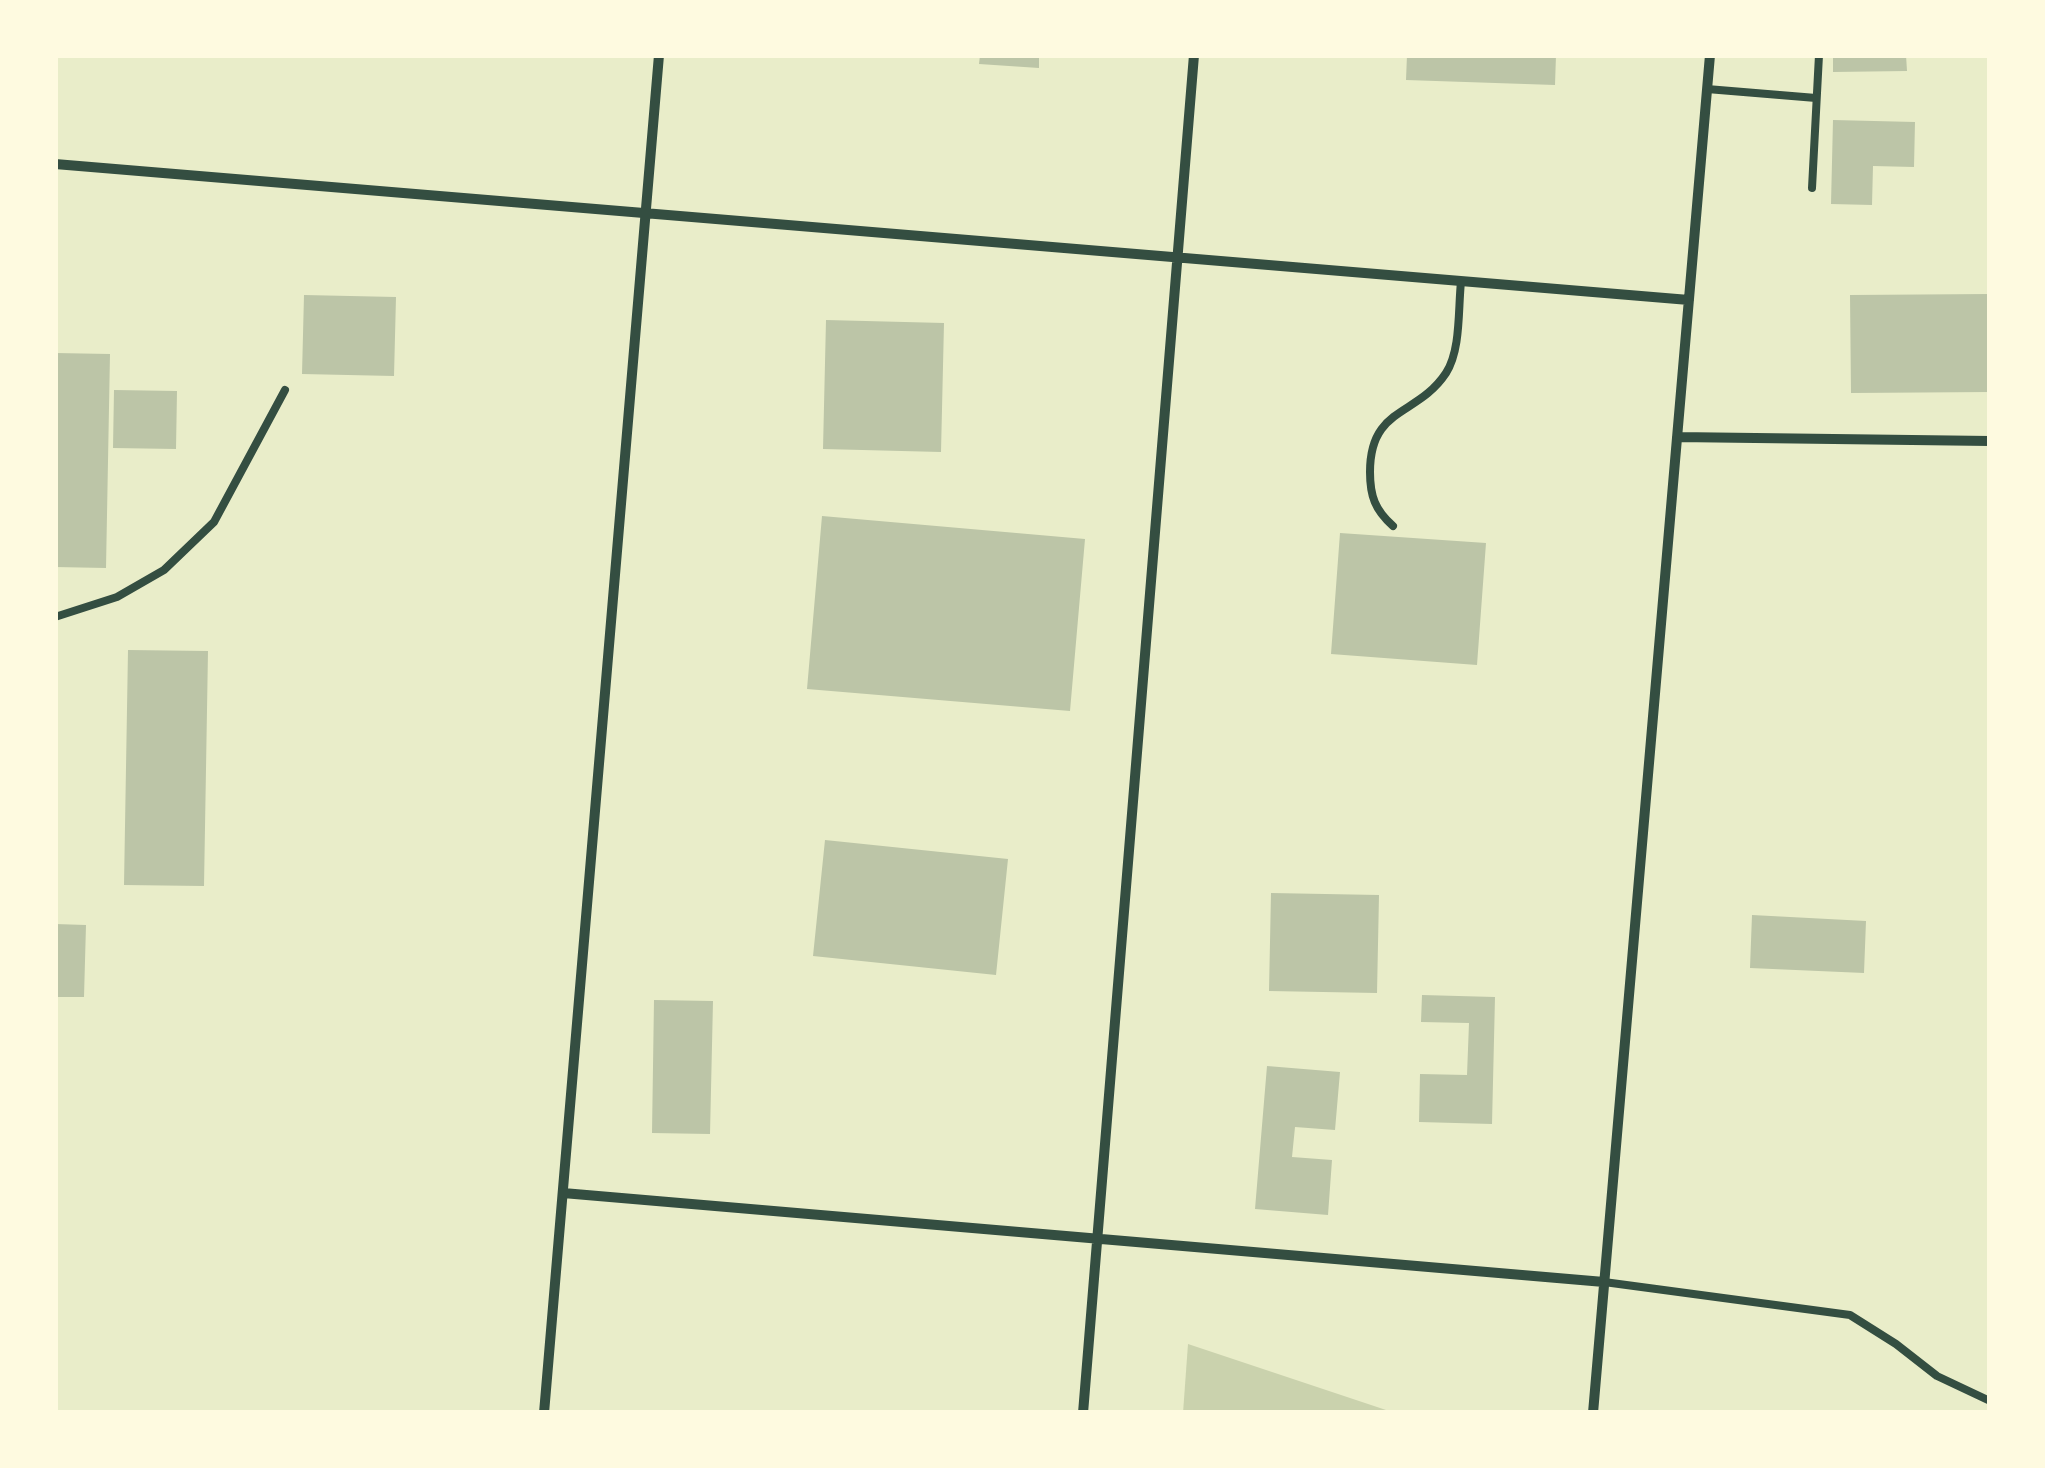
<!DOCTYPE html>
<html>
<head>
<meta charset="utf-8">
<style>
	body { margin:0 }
	#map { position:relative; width:2045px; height:1468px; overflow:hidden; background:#e9edc9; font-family:Manrope,sans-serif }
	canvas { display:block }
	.frame { position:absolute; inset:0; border:58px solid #fefae0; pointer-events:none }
</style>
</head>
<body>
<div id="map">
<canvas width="2045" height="1468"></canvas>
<div class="frame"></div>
</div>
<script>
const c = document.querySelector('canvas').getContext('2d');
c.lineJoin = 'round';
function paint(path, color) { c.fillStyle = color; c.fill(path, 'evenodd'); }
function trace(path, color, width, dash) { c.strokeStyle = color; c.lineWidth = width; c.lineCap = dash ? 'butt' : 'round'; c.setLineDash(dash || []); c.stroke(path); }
paint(new Path2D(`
	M1188 1344 1395 1413H1183Z`), '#cad2ad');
paint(new Path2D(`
	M980 55H1039V68L979 64Z
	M1407 55H1556L1555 85 1406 80Z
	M1833 55H1906L1907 71 1833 72Z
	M1833 120 1915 122 1914 167 1873 166 1872 205 1831 204Z
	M1990 294V392L1851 393 1850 295Z
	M304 295 396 297 394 376 302 374Z
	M826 320 944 323 941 452 823 449Z
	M55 353 110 354 106 568 55 567Z
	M114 390 177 391 176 449 113 448Z
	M822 516 1085 539 1070 711 807 689Z
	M1340 533 1486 543 1477 665 1331 654Z
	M128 650 208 651 204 886 124 885Z
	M825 840 1008 859 996 975 813 956Z
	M1271 893 1379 895 1377 993 1269 991Z
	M1752 915 1866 921 1864 973 1750 968Z
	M55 924 86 925 84 997H55Z
	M1422 995 1495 997 1492 1124 1419 1122 1420 1074 1467 1075 1469 1023 1421 1022Z
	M654 1000 713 1001 710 1134 652 1133Z
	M1267 1066 1340 1072 1335 1130 1295 1127 1292 1157 1332 1160 1328 1215 1255 1209Z`), '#bcc5a7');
trace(new Path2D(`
	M1707 89 1816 98
	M1812 188 1819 55
	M1393 526C1375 510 1370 496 1370 472 1370 406 1417 417 1446 373 1461 350 1458 309 1461 282
	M55 617 117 597 164 570 214 522 285 390
	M1604 1282 1850 1315 1896 1344 1937 1376 1990 1401`), '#344e41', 8);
trace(new Path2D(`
	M55 164 1689 300
	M1677 437 1990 441
	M563 1193 1604 1282
	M544 1413 659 55
	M1083 1413 1194 55
	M1593 1413 1710 55`), '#344e41', 10);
</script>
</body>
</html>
